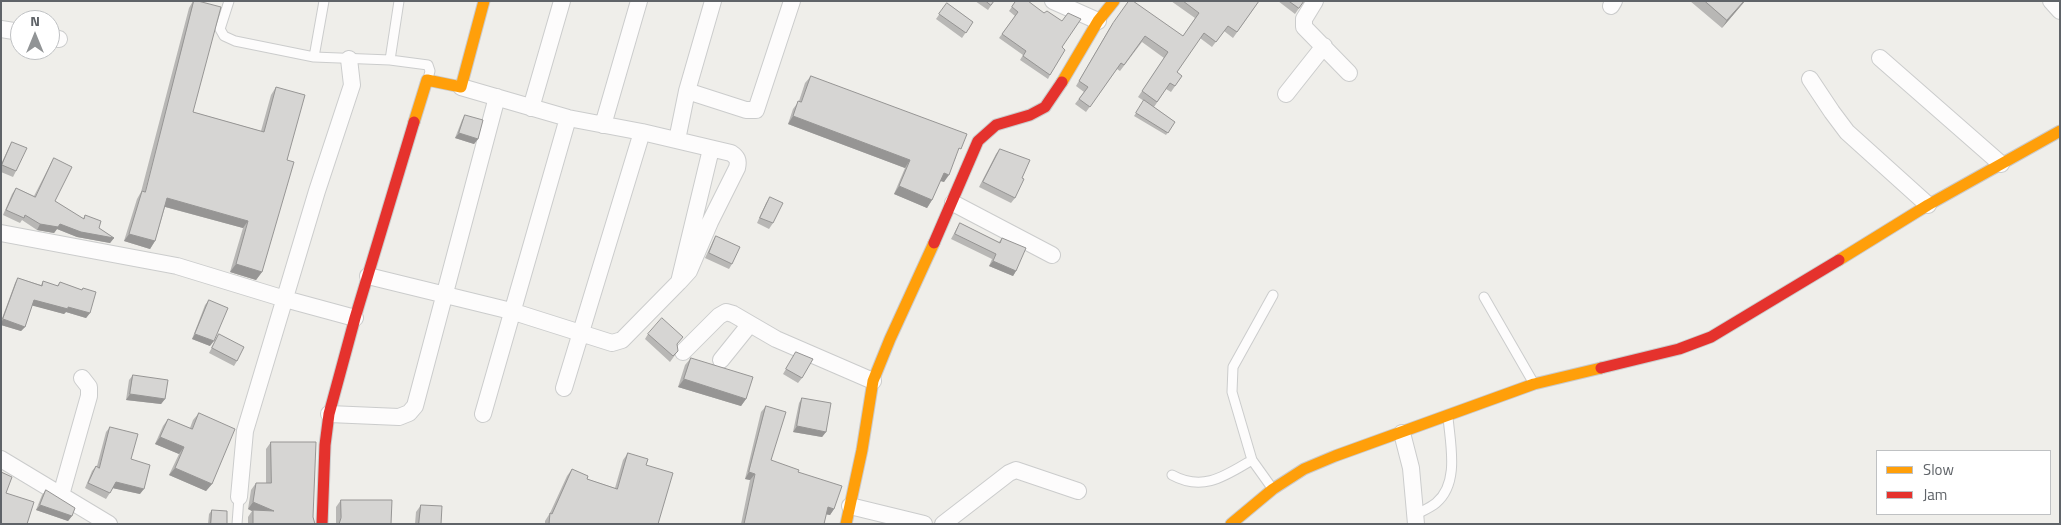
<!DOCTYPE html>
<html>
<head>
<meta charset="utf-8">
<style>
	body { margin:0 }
	#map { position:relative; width:2061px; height:525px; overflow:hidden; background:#efeeea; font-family:"Titillium Web",sans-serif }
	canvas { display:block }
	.frame { position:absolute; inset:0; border:2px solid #5f6368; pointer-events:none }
	.legend { position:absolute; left:1876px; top:450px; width:175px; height:65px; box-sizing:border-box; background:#fff; border:1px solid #bfc1c3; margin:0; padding:6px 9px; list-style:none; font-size:15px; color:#5f6368 }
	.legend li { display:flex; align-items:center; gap:10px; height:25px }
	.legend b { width:25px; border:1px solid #bfc1c3 }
	.north { position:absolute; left:10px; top:10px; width:50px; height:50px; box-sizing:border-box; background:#fff; border:1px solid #bfc1c3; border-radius:50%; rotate:0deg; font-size:14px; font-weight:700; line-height:20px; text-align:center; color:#5f6368 }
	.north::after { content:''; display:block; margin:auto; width:18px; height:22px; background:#919496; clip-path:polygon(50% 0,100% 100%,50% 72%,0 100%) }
</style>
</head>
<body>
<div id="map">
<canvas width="2061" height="525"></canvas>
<div class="frame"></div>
<ul class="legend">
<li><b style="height:6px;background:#ff9f0a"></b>Slow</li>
<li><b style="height:6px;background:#e5322d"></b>Jam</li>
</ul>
<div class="north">N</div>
</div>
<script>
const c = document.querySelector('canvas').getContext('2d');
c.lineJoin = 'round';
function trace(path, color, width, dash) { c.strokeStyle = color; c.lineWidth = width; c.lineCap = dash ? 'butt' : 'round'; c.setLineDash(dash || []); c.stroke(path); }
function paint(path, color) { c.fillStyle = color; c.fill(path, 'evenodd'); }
const lane = new Path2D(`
	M229 1 220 29 224 36 235 41 314 57 390 60 428 65 430 71 428 79
	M314 57 324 1
	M390 60 399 1
	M1484 297 1533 382
	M1172 475C1203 492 1225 476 1252 460
	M1272 488 1252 460 1232 392 1233 367 1273 295
	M1415 515C1422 511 1430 508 1436 503 1460 483 1450 443 1448 417
	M237 524 239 497`);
const street = new Path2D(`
	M1053 1 1098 21
	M1315 1 1304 19V27L1349 73
	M2051 1 2060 11
	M1611 6 1614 1
	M1 29 20 32
	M50 38 59 39
	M1880 58 2001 164
	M1810 79 1832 112 1847 132 1928 205
	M461 87 568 118 642 132 731 153C737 157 739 160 737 168L710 222 689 271 679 282 711 149
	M687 91 746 110H756L792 1
	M1286 94 1324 46
	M531 108 562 1
	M603 125 639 1
	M677 140 687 91 713 1
	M953 203 1052 255
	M1 233 177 266 285 299 355 318
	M368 276 511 311 612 343 622 340 679 282
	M683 352 719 316 726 312 733 314 776 339 873 381
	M721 360 750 324
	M564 388 642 132
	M329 414 399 417 409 413 415 406 497 97
	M483 414 568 118
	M1402 433 1411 468 1416 524
	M1 459 109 524
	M61 495 89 396V387L82 378
	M239 497 245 431 317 191 352 85 349 59
	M850 506 924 524
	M943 524 1009 473 1016 470 1078 491`);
const slow = new Path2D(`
	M1062 82 1098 21 1114 1
	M414 122 427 80 461 87 484 1
	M1839 260 1928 205 2060 131
	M846 524 862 450 873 381 890 339 934 243
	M1231 524 1273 489 1304 469 1335 456 1534 384 1601 368`);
const jam = new Path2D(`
	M934 243 978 141 996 125 1030 115 1045 107 1062 82
	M1601 368 1679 349 1711 337 1839 260
	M322 524 325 445 329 414 355 318 414 122`);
trace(lane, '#cbcccc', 11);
trace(street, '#cbcccc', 18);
trace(slow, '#cacacb', 13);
trace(jam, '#cacacb', 13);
trace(lane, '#fdfcfc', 9);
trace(street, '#fdfcfc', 16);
trace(slow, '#ff9f0a', 11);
trace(jam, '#e5322d', 11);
paint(new Path2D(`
	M193 1H198L193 112 261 131 271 95 276 87 287 160 262 272 256 280 230 272 243 228 165 207 155 241 150 249 124 241 137 199 141 192 189 8Z
	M975 1H994L988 10Z
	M1016 1 1062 47 1050 75 1048 79 1020 60 1023 55 999 38 1015 16 1009 11Z
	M1129 1 1183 36 1195 18 1171 1H1259L1233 38 1224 31 1212 47 1200 38 1177 72 1182 76 1171 92 1166 89 1154 107 1175 122 1166 135 1134 116 1144 101 1138 97 1164 58 1142 42 1120 71 1117 69 1086 112 1075 104 1084 92 1076 86 1109 29Z
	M1278 1H1304L1295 14Z
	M1690 1H1745L1722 28Z
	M947 3 973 22 962 38 936 19Z
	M811 76 956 157 944 182 940 181 932 200 927 208 894 194 905 168 788 124 793 109 799 101 805 83Z
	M465 115 478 139 474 144 455 138 462 120Z
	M12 142 16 171 13 177 1 172V164L9 147Z
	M1000 149 1015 198 1011 203 979 187 996 154Z
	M54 158 55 201 83 219 85 215 99 228 114 238 110 243 77 237 57 229 54 233 37 230 22 220 20 223 3 215 12 194 16 188 34 196 51 163Z
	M770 197 773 223 769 229 757 223 766 203Z
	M960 223 999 242 1002 238 1016 271 1013 276 989 266 992 259 951 239 957 228Z
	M716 236 732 264 729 269 705 258 713 241Z
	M18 278 41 285 43 281 57 286 60 282 82 290 83 288 90 313 86 318 66 312 64 314 32 305 25 327 21 331 1 325V321L15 283Z
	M209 300 210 346 192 339 205 305Z
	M219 334 237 361 234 366 209 353Z
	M648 334 678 351 670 362 645 339Z
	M796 352 802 378 798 383 783 374Z
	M691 358 746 399 741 406 678 387 685 365Z
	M133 375 165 399 161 404 126 400 129 380Z
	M802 398 826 432 822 437 793 432 799 403Z
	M766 406 771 460 798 472 834 509 830 515 826 514 824 524H741L750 480 745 479 761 412Z
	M199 413 212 484 206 491 169 475 179 454 155 444 163 426 168 419 190 428 193 420Z
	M110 427 131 459 140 494 113 488 106 499 85 488 92 471 96 466H97L106 432Z
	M271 442 313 517 315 524H248V517L252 511 248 509 251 490 256 483H266V449Z
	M628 453 646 465 658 524H545V521L550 513 567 476 572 469 587 479 615 488 623 460Z
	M46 490 72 516 68 521 36 510 42 495Z
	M341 500 391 524H336V507Z
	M421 505 441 524H415L416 512Z
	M212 510 227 524H208L209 514Z`), '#b8b7b5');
paint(new Path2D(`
	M1744 1H1745L1722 28 1727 20Z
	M793 116 910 160 905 168 788 124Z
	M459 133 478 139 474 144 455 138Z
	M944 173 949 175 944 182 938 180Z
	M899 186 932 200 927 208 894 194Z
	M167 198 248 221 243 228 162 206Z
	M40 224H60L114 238 110 243 77 237 57 229 54 233 37 230Z
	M129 234 155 241 150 249 124 241Z
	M993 261 1016 271 1013 276 989 266Z
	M236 264 262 272 256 280 230 272Z
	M34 300 68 307 90 313 86 318 66 312 64 314 30 305Z
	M3 319 25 327 21 331 1 325V323Z
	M195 334 214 341 210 346 192 339Z
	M684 379 746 399 741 406 678 387Z
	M130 394 165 399 161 404 126 400Z
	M797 426 826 432 822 437 793 432Z
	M160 437 184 447 179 454 155 444Z
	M175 468 212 484 206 491 169 475Z
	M749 472 755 474 750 480 745 479Z
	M116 482 144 489 140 494 112 488Z
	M253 502 274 511 253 510 252 511 248 509Z
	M40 505 72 516 68 521 36 510Z
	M828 507 834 509 830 515 824 514Z`), '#969594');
const building = new Path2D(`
	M194 1H198L221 7 193 112 264 132 276 87 305 95 287 160 294 162 262 272 236 264 248 221 167 198 155 241 129 234 142 191 145 192Z
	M986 1H994L991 5Z
	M1016 1H1028L1044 13 1047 11 1062 21 1068 13 1081 19 1062 47 1065 50 1050 75 1023 56 1026 51 1002 34 1018 12 1012 7Z
	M1129 1H1133L1183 36 1199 13 1183 1H1259L1237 32 1228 26 1216 42 1204 33 1177 72 1182 76 1175 86 1170 83 1157 102 1142 91 1168 52 1145 36 1124 65 1121 63 1090 107 1079 99 1088 87 1079 81 1113 23Z
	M1289 1H1304L1299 8Z
	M1705 1H1744L1727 20Z
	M947 3 973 22 966 33 939 14Z
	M811 76 967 134 961 149 959 148 949 175 944 173 932 200 899 186 910 160 793 116 798 101 801 102Z
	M1144 100 1175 122 1168 133 1136 113Z
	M465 115 483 120 478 139 459 133Z
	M12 142 27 148 16 171 2 165Z
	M1000 149 1030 160 1022 178 1024 179 1015 198 983 182Z
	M54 158 72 167 55 201 84 219 85 215 101 221 99 228 114 238 81 232 60 224 58 227 40 224 25 215 24 218 6 210 16 188 35 197Z
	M770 197 783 203 773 223 760 218Z
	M960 223 1000 243 1002 238 1026 248 1016 271 993 261 996 254 955 234Z
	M716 236 740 247 732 264 709 253Z
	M18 278 42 286 43 281 58 286 60 282 82 290 83 288 96 292 90 313 68 307V309L34 300 25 327 3 319Z
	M209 300 228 308 214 341 195 334Z
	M662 318 683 337 677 344 678 351 673 356 648 334Z
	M219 334 244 347 237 361 212 348Z
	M796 352 813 359 802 378 786 369Z
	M691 358 753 377 746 399 684 379Z
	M133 375 168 380 165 399 130 394Z
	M802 398 831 403 826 432 797 426Z
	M766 406 786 412 771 460 799 470 798 472 842 486 834 509 828 507 824 524H744L755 474 749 472Z
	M199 413 235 429 212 484 175 468 184 447 160 437 168 419 192 429Z
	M110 427 138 434 131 459 150 465 144 489 116 482 110 493 88 483 96 466 99 468Z
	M271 442H316L313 517 315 524H253V510L274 511 253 502 256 483H271Z
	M628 453 648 459 646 465 673 473 658 524H549L550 513 552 514 572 469 588 476 587 479 617 489Z
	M1 472 12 477 6 493 34 502 27 524H1Z
	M46 490 75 508 72 516 40 505Z
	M341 500H392L391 524H339L341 518Z
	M421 505 442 506 441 524H419Z
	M212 510 227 511V524H211Z`);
paint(building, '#d6d5d3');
trace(building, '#969594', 1);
</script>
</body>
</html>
